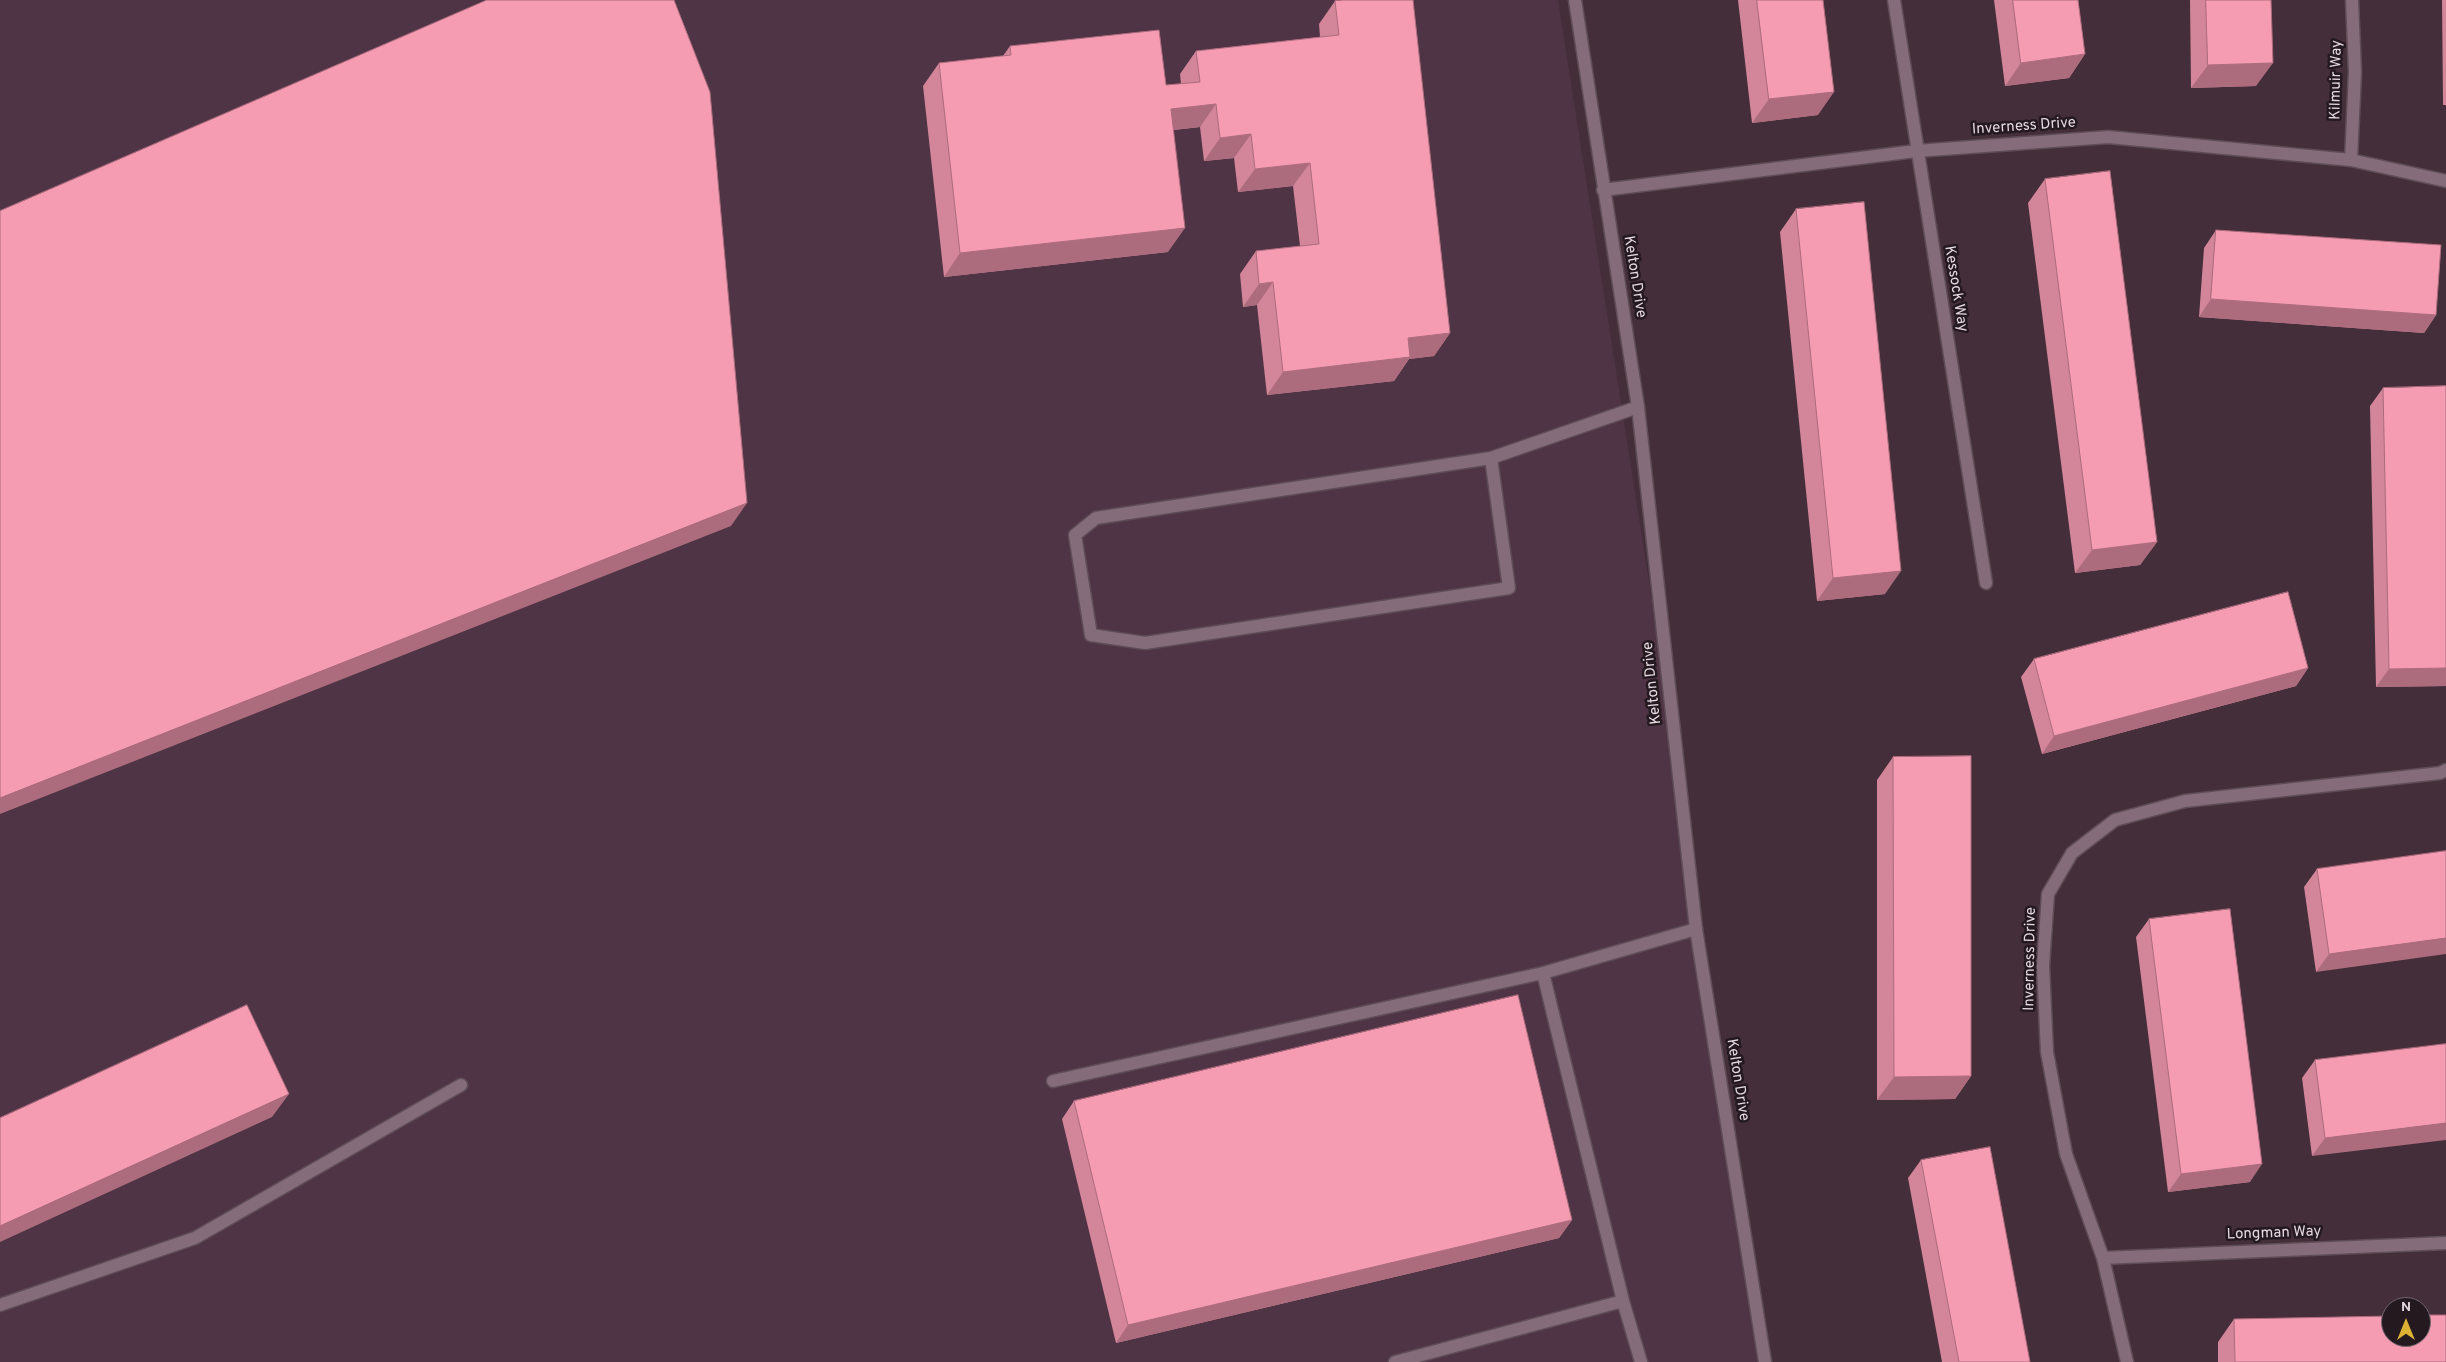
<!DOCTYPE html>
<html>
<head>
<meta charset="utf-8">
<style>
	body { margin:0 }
	#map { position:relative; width:2446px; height:1362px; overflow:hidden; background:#432e3a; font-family:Overpass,sans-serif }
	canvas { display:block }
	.north { position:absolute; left:2381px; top:1297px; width:50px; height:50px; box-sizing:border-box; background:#23191f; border:1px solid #71656c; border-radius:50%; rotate:0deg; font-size:14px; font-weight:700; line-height:20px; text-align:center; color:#e6d8e0 }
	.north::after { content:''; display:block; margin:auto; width:18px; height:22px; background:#ddb133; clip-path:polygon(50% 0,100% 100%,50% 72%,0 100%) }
</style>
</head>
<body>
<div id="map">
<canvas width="2446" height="1362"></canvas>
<div class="north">N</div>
</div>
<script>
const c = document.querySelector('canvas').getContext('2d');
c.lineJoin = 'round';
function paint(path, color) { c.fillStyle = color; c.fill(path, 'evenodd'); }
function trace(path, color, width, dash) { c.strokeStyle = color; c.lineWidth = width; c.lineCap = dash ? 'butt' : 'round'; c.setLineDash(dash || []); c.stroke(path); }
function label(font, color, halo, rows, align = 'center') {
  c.font = font + ' Overpass,sans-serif'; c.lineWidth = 5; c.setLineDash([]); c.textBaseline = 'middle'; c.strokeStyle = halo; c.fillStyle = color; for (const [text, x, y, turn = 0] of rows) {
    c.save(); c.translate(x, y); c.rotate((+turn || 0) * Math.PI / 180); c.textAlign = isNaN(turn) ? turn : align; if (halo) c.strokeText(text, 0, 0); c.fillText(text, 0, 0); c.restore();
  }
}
paint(new Path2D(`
	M0 0H1558L1771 1362H0Z`), '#4f3445');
const lane = new Path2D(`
	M1491 458 1096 518 1075 535 1091 635 1145 643 1509 588 1491 458 1638 407
	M1543 973 1623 1301 1641 1362
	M1053 1081 1543 973 1696 929
	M0 1305 195 1238 461 1085
	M1395 1362 1623 1301`);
const street = new Path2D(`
	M1575 0 1638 407 1696 929 1765 1362
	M1894 0 1986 583
	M2351 160 2355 72 2352 0
	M1603 190 1916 151 2108 137 2351 160 2446 181
	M2103 1258 2446 1243
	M2127 1362 2103 1258 2066 1154 2047 1052 2043 966 2048 894 2072 853 2115 820 2185 801 2440 773 2446 770`);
trace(lane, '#5e4c56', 15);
trace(street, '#5e4c56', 15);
trace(lane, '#846c7a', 12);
trace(street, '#846c7a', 12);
paint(new Path2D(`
	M1738 0H1823L1818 115 1752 123Z
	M1994 0H2078L2085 54 2069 78 2005 86Z
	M2190 0H2271L2256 86 2191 88Z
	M2442 0H2446V105H2443Z
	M1335 1 1450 333 1434 356 1409 359 1394 381 1267 395 1257 305 1243 307 1240 274 1256 251 1300 246 1293 186 1238 192 1234 158 1204 161 1200 127 1174 130 1168 252 944 277 923 86 939 63 1003 56 1010 46 1166 85 1181 84 1180 74 1196 51 1320 37 1319 24Z
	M2045 179 2157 542 2140 565 2075 573 2028 203Z
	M1796 209 1885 594 1817 601 1780 232Z
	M2216 230 2436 315 2424 333 2199 317 2204 248Z
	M2383 388 2446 686 2376 687 2370 406Z
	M2034 659 2308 668 2296 686 2042 754 2021 677Z
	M1893 757 1971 1076 1955 1099 1877 1100V780Z
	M2446 851 2316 972 2304 887 2317 869Z
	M2149 919 2250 1182 2168 1192 2136 937Z
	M2446 1044 2312 1156 2302 1078 2315 1060Z
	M1074 1101 1572 1220 1559 1238 1116 1343 1062 1119Z
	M1921 1160 2030 1362H1942L1908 1178Z
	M2234 1319 2446 1362H2218V1342Z`), '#d38599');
paint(new Path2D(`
	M2085 54 2069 78 2005 86 2021 63Z
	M2273 63 2256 86 2191 88 2208 65Z
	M1834 92 1818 115 1752 123 1769 99Z
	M1216 104 1200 127 1155 132 1171 109Z
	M1251 134 1234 158 1204 161 1220 138Z
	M1310 163 1293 186 1238 192 1255 169Z
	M1185 228 1168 252 944 277 960 253Z
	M1273 282 1257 305 1243 307 1259 284Z
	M2211 299 2436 315 2424 333 2199 317Z
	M1450 333 1434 356 1409 359 1394 381 1267 395 1283 372 1408 338Z
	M747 503 731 526 0 814V798Z
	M2157 542 2140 565 2075 573 2092 550Z
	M1901 571 1885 594 1817 601 1833 578Z
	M2308 668 2296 686 2042 754 2054 736Z
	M2446 668V686L2376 687 2389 669Z
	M2446 938V954L2316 972 2329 954Z
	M1971 1076 1955 1099 1877 1100 1894 1077Z
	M289 1094 272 1117 0 1242V1226Z
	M2446 1123V1140L2312 1156 2325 1138Z
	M2262 1164 2250 1182 2168 1192 2181 1174Z
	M1572 1220 1559 1238 1116 1343 1128 1325Z`), '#ac6c7d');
const building = new Path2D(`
	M487 0H674L710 92 747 503 0 798V211Z
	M1343 0H1413L1450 333 1408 338 1410 357 1283 372 1273 282 1259 284 1256 251 1319 244 1310 163 1255 169 1251 134 1220 138 1216 104 1171 109 1185 228 960 253 939 63 1011 55 1010 46 1159 30 1166 85 1200 82 1196 51 1339 35 1335 1Z
	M1757 0H1823L1834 92 1769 99Z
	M2013 0H2078L2085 54 2021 63Z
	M2206 0H2271L2273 63 2208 65Z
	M2110 171 2157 542 2092 550 2045 179Z
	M1864 202 1901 571 1833 578 1796 209Z
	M2216 230 2441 245 2436 315 2211 299Z
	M2446 386V668L2389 669 2383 388Z
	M2288 592 2308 668 2054 736 2034 659Z
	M1971 756V1076L1894 1077 1893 757Z
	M2446 851V938L2329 954 2317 869Z
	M2230 909 2262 1164 2181 1174 2149 919Z
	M1518 995 1572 1220 1128 1325 1074 1101Z
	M247 1005 289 1094 0 1226V1118Z
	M2446 1044V1123L2325 1138 2315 1060Z
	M1990 1147 2030 1362H1959L1921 1160Z
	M2421 1315H2446V1362H2235L2234 1319 2391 1316V1337H2421Z`);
paint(building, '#f59bb2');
trace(building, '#ac6c7d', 1);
label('15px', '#e6d8e0', '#23191f', [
	["Kilmuir Way",2337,80,-89],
	["Inverness Drive",2024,127,-4],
	["Kelton Drive",1634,277,81],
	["Kessock Way",1955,289,81],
	["Kelton Drive",1653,683,-96],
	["Inverness Drive",2031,959,-89],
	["Kelton Drive",1737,1080,81],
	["Longman Way",2274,1234,-2]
]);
</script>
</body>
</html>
